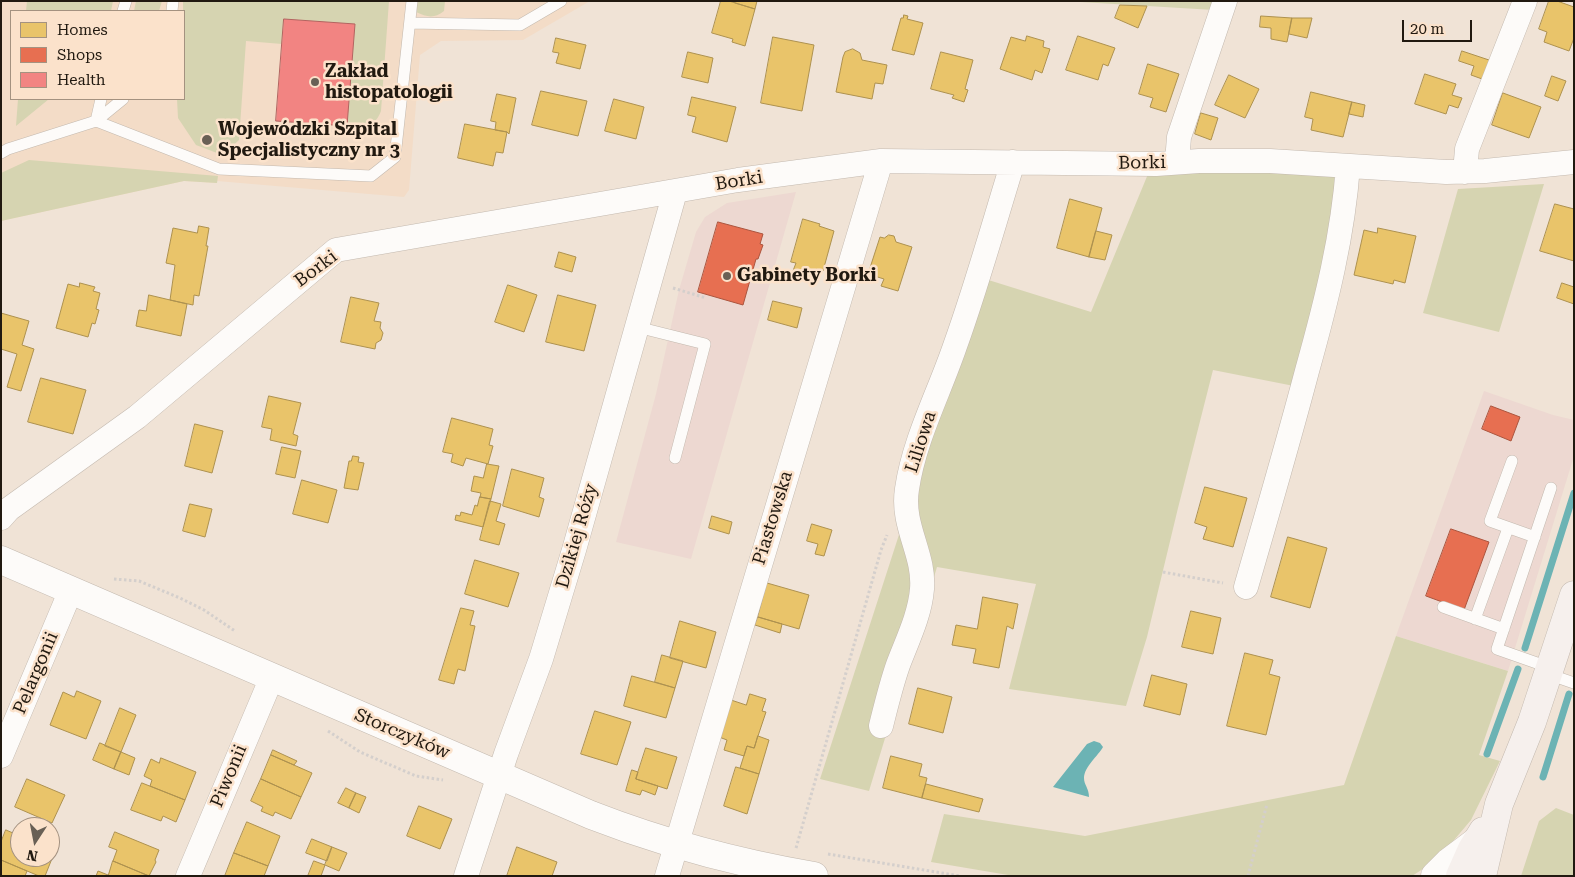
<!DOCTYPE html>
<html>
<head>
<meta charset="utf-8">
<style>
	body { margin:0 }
	#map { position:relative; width:1575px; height:877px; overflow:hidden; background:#f0e3d6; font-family:"Roboto Serif",serif }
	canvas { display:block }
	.frame { position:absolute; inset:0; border:2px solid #211910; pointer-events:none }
	.legend { position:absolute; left:10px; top:10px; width:175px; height:90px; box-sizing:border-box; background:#fbe2cb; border:1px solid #a49280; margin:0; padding:6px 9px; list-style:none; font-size:15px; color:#211910 }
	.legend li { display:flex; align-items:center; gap:10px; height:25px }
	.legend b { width:25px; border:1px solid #a49280 }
	.north { position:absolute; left:10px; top:817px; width:50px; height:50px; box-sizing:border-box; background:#fbe2cb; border:1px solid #a49280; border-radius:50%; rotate:191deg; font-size:14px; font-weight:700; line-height:20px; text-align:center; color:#211910 }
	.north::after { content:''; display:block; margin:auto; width:18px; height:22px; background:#696055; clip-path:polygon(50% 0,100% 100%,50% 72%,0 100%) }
	.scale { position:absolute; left:1402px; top:20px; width:70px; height:22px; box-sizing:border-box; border:2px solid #211910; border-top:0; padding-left:6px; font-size:15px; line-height:18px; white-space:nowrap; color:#211910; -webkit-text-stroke:4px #fbe2cb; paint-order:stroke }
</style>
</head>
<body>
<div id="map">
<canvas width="1575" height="877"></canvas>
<div class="frame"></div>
<ul class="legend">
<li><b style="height:14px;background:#e9c46a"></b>Homes</li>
<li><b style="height:14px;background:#e76f51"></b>Shops</li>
<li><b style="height:14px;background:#f28482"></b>Health</li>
</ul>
<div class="north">N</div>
<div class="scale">20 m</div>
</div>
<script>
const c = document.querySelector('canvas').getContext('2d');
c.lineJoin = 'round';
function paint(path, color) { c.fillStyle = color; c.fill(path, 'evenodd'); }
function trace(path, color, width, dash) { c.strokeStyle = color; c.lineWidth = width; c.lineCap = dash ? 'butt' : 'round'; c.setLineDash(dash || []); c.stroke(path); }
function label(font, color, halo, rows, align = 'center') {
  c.font = font + ' "Roboto Serif",serif'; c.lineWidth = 5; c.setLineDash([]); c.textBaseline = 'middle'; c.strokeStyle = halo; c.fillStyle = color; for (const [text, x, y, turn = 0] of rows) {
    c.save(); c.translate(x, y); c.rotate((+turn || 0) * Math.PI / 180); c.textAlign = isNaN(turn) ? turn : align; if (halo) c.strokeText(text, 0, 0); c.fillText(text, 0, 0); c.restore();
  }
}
paint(new Path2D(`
	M796 192 691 559 616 542 656 394 679 290 696 232 705 217 727 203Z
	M1484 391 1553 415 1574 420V456L1508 671 1396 636Z`), '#edd8d1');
paint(new Path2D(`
	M1 1H590L523 40 441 41 420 55 409 190 404 197 217 181V183L184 181 1 221ZM11 11H184V99H11Z`), '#f3dcc7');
paint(new Path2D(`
	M27 1H113L111 11H26Z
	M136 1H162L159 11H134Z
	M183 1H389L381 111C374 129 364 126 347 126L355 25 284 19 282 44 246 41 239 140 227 151 217 153 196 145 178 118 177 99H184Z
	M414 1H445L444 11C434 19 427 17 416 12Z
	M1064 1H1215L1214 10Z
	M18 99H49L16 126Z
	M29 160 218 176 217 183 184 181 1 221V173Z
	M1265 170 1340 174 1329 250 1294 386 1213 370 1178 508 1147 637 1126 706 1009 689 1036 584 937 567 869 791 820 779 982 278 1091 312 1148 174Z
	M1544 184 1499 332 1423 313 1458 189Z
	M1396 636 1508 671 1479 755 1500 761 1471 820 1438 859 1412 876H1014L931 862 944 814 1085 836 1344 785Z
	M1556 808 1574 815V876H1521L1539 821Z`), '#d6d4b1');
paint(new Path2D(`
	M1094 741 1100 743 1103 747C1098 756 1084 767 1084 778 1084 785 1089 788 1089 797L1053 787 1087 744Z`), '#6cb3b4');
const homes = new Path2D(`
	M721 1H729L755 9 745 46 732 42 733 39 712 33Z
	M735 1H757L755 9 735 3Z
	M1549 1H1557L1574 7V38L1569 51 1544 42 1547 32 1539 29Z
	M1120 5 1147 6 1138 28 1115 18Z
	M904 15 908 16 907 19 923 23 914 55 892 50 901 18H903Z
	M1261 16 1292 18 1287 42 1271 39V28L1260 27Z
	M1292 18H1312L1307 38 1289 34Z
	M1027 36 1044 41 1043 47 1050 49 1042 73 1035 70 1032 80 1000 69 1011 37 1025 41Z
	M1078 36 1115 48 1108 66 1103 64 1098 80 1066 70Z
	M773 37 814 45 802 111 761 103Z
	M556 38 586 45 580 69 556 63 559 53 553 52Z
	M853 49 860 53 862 60 887 65 883 84 875 83 872 99 836 92 843 57 845 52Z
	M1462 51 1492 61 1485 80 1471 75 1474 66 1459 61Z
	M688 52 713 58 708 83 682 77Z
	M941 52 973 60 965 89 968 90 964 102 952 98 954 95 931 89Z
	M1148 64 1179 74 1166 112 1150 107 1153 98 1139 94Z
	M1425 74 1456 84 1452 95 1462 98 1458 108 1449 105 1446 114 1415 104Z
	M1229 75 1259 89 1245 118 1215 105Z
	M1552 76 1566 81 1558 101 1545 96Z
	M541 91 587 101 578 136 532 125Z
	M1311 92 1352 102 1343 137 1311 130 1313 119 1305 117Z
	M1503 93 1541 107 1529 138 1492 125Z
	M497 94 516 98 509 134 507 132 495 130 496 122 491 121Z
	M692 97 736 107 727 142 692 132 696 117 688 115Z
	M614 99 644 107 636 139 605 131Z
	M1352 102 1365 105 1363 117 1349 114Z
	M1201 113 1218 118 1211 140 1195 134Z
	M465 124 507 132 503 153 496 152 493 166 458 158Z
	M1070 199 1102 208 1089 257 1057 248Z
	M1555 204 1574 209V261L1540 251Z
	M803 219 820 224 819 226 834 231 823 271 818 270 814 283 791 276 796 263 791 262Z
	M199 226 209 228 206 246H208L199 296 194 295 193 305 170 300 175 265 166 263 173 228 197 233Z
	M1378 228 1416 236 1405 283 1394 280 1393 284 1354 275 1364 230 1377 233Z
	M1096 231 1112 235 1105 260 1089 257Z
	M889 235 894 236 896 242 912 247 898 291 881 286 884 279 868 274 880 237 884 238Z
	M559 252 576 257 572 272 555 267Z
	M80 283 95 287 93 291 100 293 96 309 99 310 95 324 92 323 88 337 56 328 68 284 79 287Z
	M1562 283 1574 287V304L1557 298Z
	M508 285 537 295 524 332 495 322Z
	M149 295 187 304 181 336 136 326 139 310 146 311Z
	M558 295 596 305 584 351 546 342Z
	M351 297 379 303 374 321 381 322 380 328 383 333 381 340 376 343 375 349 341 342Z
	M773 301 802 308 797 328 768 320Z
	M1 313 29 321 22 345 34 349 21 391 7 387 17 354 1 349Z
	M41 378 86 390 73 434 28 422Z
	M269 396 301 403 293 434 298 436 296 446 270 440 272 429 262 427Z
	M452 418 493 429 489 445 493 446 488 464 466 458 463 466 451 462 453 454 443 452Z
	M195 424 223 431 212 473 185 466Z
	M282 447 301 451 295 478 276 474Z
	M353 456 359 457 358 462 364 463 358 490 344 488 349 461H351Z
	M487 464 499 466 491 499 480 497 481 493 471 491 474 476 483 478Z
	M512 469 544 478 539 497 544 499 539 517 503 506Z
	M302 480 337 490 328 523 293 514Z
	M1205 487 1247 498 1233 547 1203 539 1207 527 1195 523Z
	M480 497 491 499 483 527 455 520 456 515 460 516 461 512 472 515 475 505 477 506Z
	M490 501 501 504 496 521 505 524 499 545 480 540Z
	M190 504 212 509 205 537 183 531Z
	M712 516 732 522 729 534 709 528Z
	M812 524 832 530 824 556 815 554 818 544 807 541Z
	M1288 537 1327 548 1310 608 1271 597Z
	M475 560 519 573 508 607 465 594Z
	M767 583 809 595 799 629 758 617Z
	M983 597 1018 604 1013 629 1007 626 999 668 973 663 976 649 952 645 956 625 977 629Z
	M461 608 474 611 470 625 475 626 465 671 458 669 454 684 439 680Z
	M1191 611 1221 618 1213 654 1182 647Z
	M758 617 782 624 780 633 755 625Z
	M680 621 716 632 706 668 670 658Z
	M1245 653 1273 660 1269 674 1280 677 1266 735 1227 726Z
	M662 655 683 661 675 688 655 682Z
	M1152 675 1187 684 1180 715 1144 706Z
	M632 676 675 688 666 718 624 706Z
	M918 688 952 697 943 733 909 724Z
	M77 691 101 701 86 739 50 725 63 692 74 697Z
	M750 694 766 699 762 711 766 712 754 748 747 746 744 756 724 750 727 740 719 737 731 700 746 705Z
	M120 708 136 715 121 752 105 746Z
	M595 711 631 722 617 765 581 754Z
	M758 736 769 740 759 774 740 768 747 746 754 748Z
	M100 743 121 752 114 769 93 760Z
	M646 748 677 757 667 789 636 779Z
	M273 750 297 761 294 765 271 755Z
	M121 752 135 758 129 775 114 769Z
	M271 755 312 773 301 797 261 779Z
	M891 756 922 764 919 776 927 778 922 798 883 788Z
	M161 758 196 772 185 800 150 786 152 780 144 776 151 759 159 763Z
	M736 767 759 774 747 814 724 806Z
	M632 770 638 772 636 779 658 786 655 795 642 790 640 795 626 791Z
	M27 779 65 795 52 823 15 807Z
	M261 779 301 797 291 819 275 812 273 816 261 811 263 807 251 801Z
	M142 783 185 800 176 822 163 816 161 821 131 810Z
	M926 784 983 799 979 812 922 798Z
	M346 788 356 793 349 808 338 803Z
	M356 793 366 797 359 813 349 808Z
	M419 806 452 819 440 849 407 836Z
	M247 822 280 836 268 866 234 853Z
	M6 830 20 836V857H50V849L55 851 45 876H39L1 860V842Z
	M115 832 159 850 155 860 156 862 149 876 113 861 117 850 109 847Z
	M312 839 332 847 327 861 306 853Z
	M332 847 347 853 339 871 325 865Z
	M517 847 557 862 552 876H507Z
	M234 853 268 866 264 876H225Z
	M1 860 27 871 25 876H1Z
	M113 861 149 876H96L98 871 108 875Z
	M314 861 325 865 321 876H308Z`);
paint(homes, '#e9c46a');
trace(homes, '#ad914f', 1);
const shops = new Path2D(`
	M718 222 763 234 760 244 763 245 758 259H756L743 305 698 292Z
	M1491 406 1520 417 1511 441 1482 429Z
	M1451 529 1489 542 1464 610 1426 596Z`);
paint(shops, '#e76f51');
trace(shops, '#ac553e', 1);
const health = new Path2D(`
	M284 19 355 24 347 126 276 121Z`);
paint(health, '#f28482');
trace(health, '#b36460', 1);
trace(new Path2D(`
	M1525 648 1574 493
	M1487 754 1518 669
	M1543 777 1569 694`), '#6cb3b4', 7);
const service = new Path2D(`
	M123 11 126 1
	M172 11 173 1
	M410 23 520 25 561 1
	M96 121 219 169 371 176 395 157 412 1
	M96 121 101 99
	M1 153 8 149 96 121 123 99
	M637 327 705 344 675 458
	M1512 461 1490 521 1535 537
	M1443 607 1504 629
	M1475 619 1508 528
	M1551 668 1497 649 1551 488
	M1548 674 1574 683`);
const minor = new Path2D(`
	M1177 162 1179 137 1225 1
	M1465 172 1467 149 1525 1
	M1 518 9 509 137 417 336 250 738 180 881 161 1156 164 1199 161H1270L1446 172 1485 171 1574 162
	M1246 587C1267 515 1288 443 1307 371 1326 303 1343 236 1348 166
	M881 726C886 706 891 685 898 665 907 641 920 615 922 589 925 554 901 526 907 489 914 440 939 393 955 346 977 285 994 223 1013 162
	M1 756 71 590
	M188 876 272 677
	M466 876 506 754 541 659 574 550 675 192
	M667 876 881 161`);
const tertiary = new Path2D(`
	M1 560 591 815C663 843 738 863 814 876
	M1435 876 1449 862 1477 841`);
const secondary = new Path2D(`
	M1460 876 1472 849 1483 831
	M1482 876 1499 804 1532 722 1574 595`);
trace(service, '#c3b9af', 12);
trace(minor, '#c3b9af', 25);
trace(tertiary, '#c3b9af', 29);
trace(secondary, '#c3b9af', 29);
trace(new Path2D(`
	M673 288 706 298
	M1163 572 1223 583
	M114 579 139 581 180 598 204 610 235 631
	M328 731 360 752 416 776 443 780
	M796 848 881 550 887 535
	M828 854 960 876
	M1248 876 1267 804`), '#d4cfcc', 3, [2.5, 2.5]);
trace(service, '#fdfbf9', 11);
trace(minor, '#fdfbf9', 24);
trace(tertiary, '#fdfbf9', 28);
trace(secondary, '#f6f0ed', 28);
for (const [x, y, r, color] of [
	[315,82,5,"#696055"],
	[207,140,6,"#696055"],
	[727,276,5,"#696055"]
]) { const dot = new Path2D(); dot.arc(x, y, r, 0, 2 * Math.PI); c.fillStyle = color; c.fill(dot); trace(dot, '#fbe2cb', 2); }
label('bold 18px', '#211910', '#fbe2cb', [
	["Zakład",325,72],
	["histopatologii",325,93],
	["Wojewódzki Szpital",218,130],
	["Specjalistyczny nr 3",218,151],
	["Gabinety Borki",737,276]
], 'left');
label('18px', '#211910', '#fbe2cb', [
	["Borki",1142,163,-1],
	["Borki",739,181,-9],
	["Borki",316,269,-37],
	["Liliowa",921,442,-72],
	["Piastowska",773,518,-73],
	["Dzikiej Róży",577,536,-74],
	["Pelargonii",36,673,-67],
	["Storczyków",402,734,23],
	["Piwonii",229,776,-67]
]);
</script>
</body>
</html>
